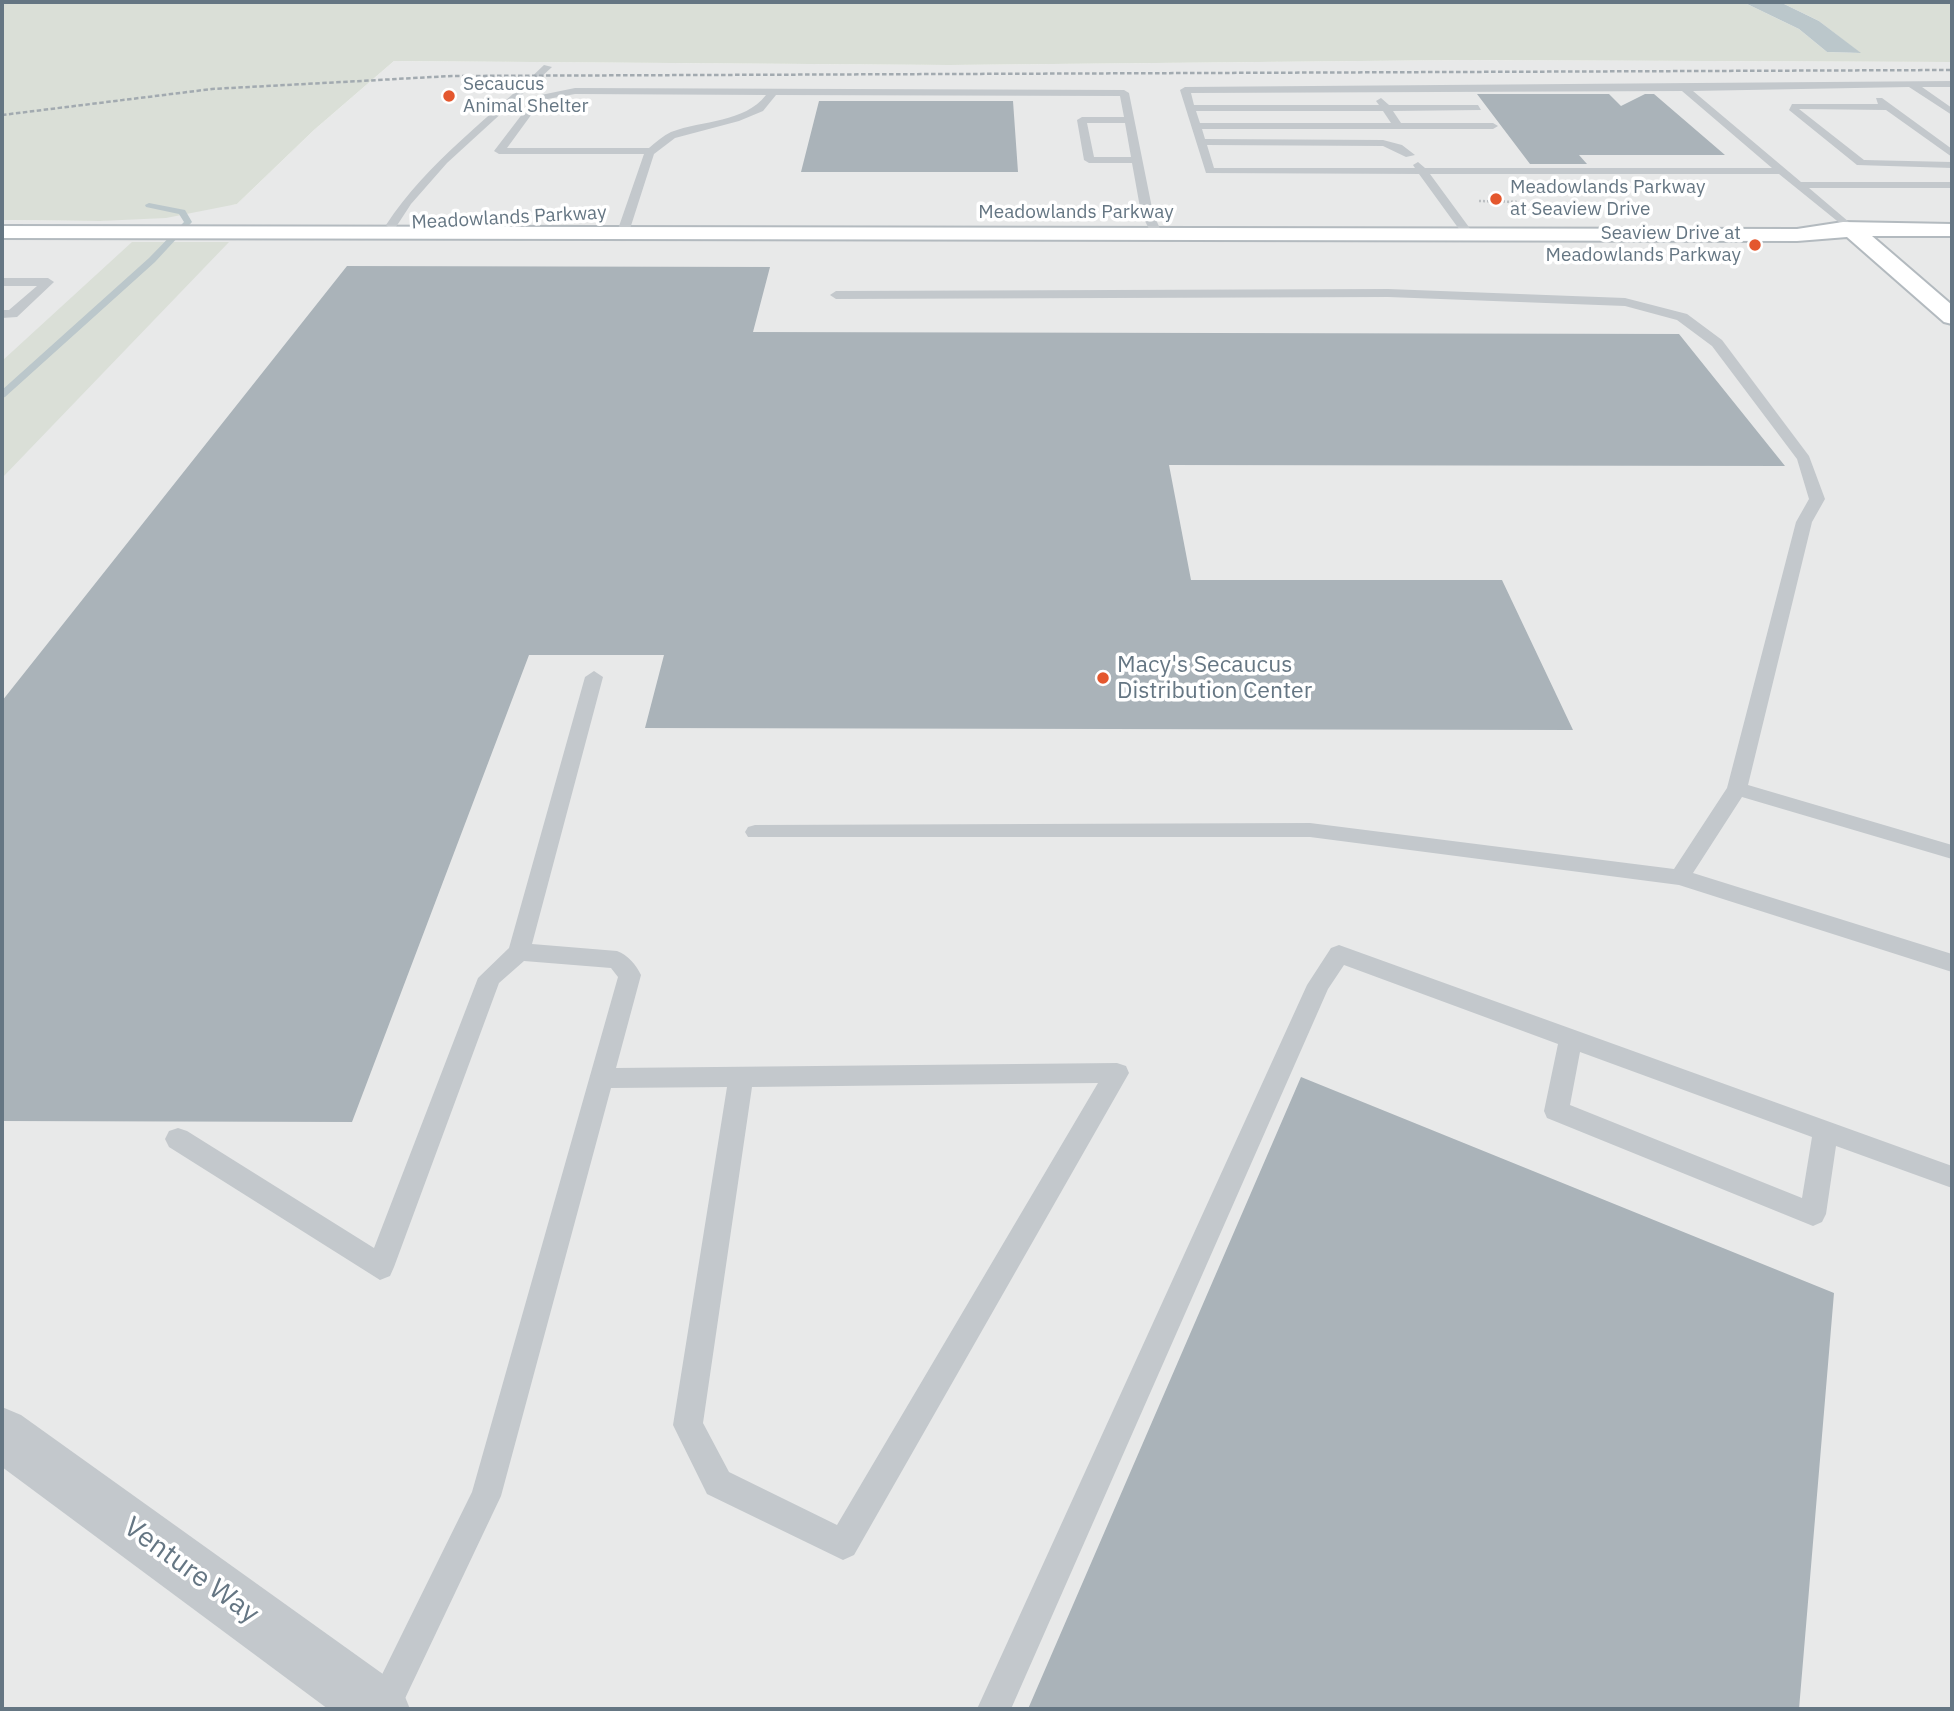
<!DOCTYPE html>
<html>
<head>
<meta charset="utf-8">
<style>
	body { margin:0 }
	#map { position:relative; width:1954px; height:1711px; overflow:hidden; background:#fafaf8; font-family:"IBM Plex Sans",sans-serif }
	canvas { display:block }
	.frame { position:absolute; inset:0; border:4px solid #657683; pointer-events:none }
</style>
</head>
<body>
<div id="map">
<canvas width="1954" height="1711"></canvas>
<div class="frame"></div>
</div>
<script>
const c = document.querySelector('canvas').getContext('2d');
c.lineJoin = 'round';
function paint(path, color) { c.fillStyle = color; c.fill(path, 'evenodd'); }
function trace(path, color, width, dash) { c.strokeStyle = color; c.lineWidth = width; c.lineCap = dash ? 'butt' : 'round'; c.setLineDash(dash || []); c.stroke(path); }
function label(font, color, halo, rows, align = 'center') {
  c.font = font + ' "IBM Plex Sans",sans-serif'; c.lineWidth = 7; c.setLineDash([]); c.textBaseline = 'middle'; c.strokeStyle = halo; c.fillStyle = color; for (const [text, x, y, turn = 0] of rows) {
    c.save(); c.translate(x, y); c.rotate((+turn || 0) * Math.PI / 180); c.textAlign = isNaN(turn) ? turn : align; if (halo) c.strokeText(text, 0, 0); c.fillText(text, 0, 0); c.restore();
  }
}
paint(new Path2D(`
	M1463 60 1952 62V1709H2V220L100 221 237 204 314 130 394 61 949 65Z`), '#e8e9e9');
paint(new Path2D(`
	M2 2H1743L1799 29 1827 52 1860 53 1819 21 1780 2H1952V62L1463 60 949 65 394 61 314 130 237 204 166 218 100 221 2 220Z
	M132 242H229L2 478V361Z`), '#dadfd7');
paint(new Path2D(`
	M1743 2H1780L1819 21 1861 53 1827 52 1799 29Z`), '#bbc7cb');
paint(new Path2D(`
	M149 203 185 210 192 222 155 262 5 397 2 398V390L149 258 184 222 179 214 146 207 145 205Z`), '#bbc7cb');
paint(new Path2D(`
	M1477 94H1609L1621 106 1645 94H1654L1725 155H1579L1587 164H1530Z
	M819 101H1013L1018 172H801Z
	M347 266 770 267 753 332 1679 334 1785 466 1169 465 1191 580H1502L1573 730 645 728 664 655H529L352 1122 2 1121V701Z
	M1301 1077 1834 1293 1799 1709H1028Z`), '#aab3b9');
const secondary = new Path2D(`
	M1843 222 1952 224V236H1872L1952 305V324L1944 322 1847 237 1797 241 2 238V226L1797 229Z`);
trace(secondary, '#b3babf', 4);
trace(new Path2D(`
	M1479 201 1522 202`), '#bbbfc2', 2.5, [2, 2]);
paint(new Path2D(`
	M544 65 552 67 447 163 411 204 396 227H388L386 225C428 161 490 118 544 65Z
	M1952 81V87H1922L1952 108V115L1909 87 1693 91 1801 182H1952V188H1809L1856 228V232L1852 233 1779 174H1430L1474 234 1468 237 1464 236 1419 174 1206 173 1180 90 1185 87ZM1682 91 1772 168H1425L1418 162 1413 165 1415 168H1214L1207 145 1383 146 1406 157 1415 155 1402 145 1383 140 1205 139 1202 129H1493L1498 126 1493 123H1401L1393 111 1481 110 1478 105H1389L1381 98 1376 101 1379 105H1194L1191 93ZM1196 111H1383L1391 123H1200Z
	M575 88 1124 90 1129 93 1153 213 1162 233 1152 235 1141 213 1132 163H1089L1084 160 1077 120 1082 117H1124L1120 96 776 95 763 111 739 121 675 138 654 154 629 232 623 235 617 232 644 154H499L494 151 536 96ZM575 94 766 95C744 123 703 120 671 132 663 136 656 142 649 148H507L542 100ZM1087 123H1125L1131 157H1094Z
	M1876 98H1882L1952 149V157L1886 110 1799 109 1864 160 1952 162V168L1857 165 1789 110 1792 104H1878Z
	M2 278H48L54 282 17 317 2 318V310H9L37 286H2Z
	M1388 289 1625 298 1687 314 1722 340 1809 456 1825 499 1812 522 1748 785 1952 845V859L1742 797 1693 873 1952 954V972L1679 885 1310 837H748L745 832 748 827 755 825 1310 823 1674 869 1727 788 1796 522 1809 499 1797 459 1712 346 1677 320 1625 306 1388 297 836 299 830 295 836 291Z
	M594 671 603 677 532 944 617 951C628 955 636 965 641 975L616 1068 1117 1063 1126 1066 1129 1073 854 1555 843 1560 707 1494 673 1425 727 1087 611 1088 501 1496 400 1709H365L472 1492 618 977 611 968 524 961 499 983 394 1267 390 1276 380 1280 169 1147 165 1139 169 1131 178 1128 187 1131 374 1248 478 978 509 948 585 677ZM1098 1083 837 1525 729 1472 703 1423 752 1087Z
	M1339 945 1952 1166V1188L1836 1146 1826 1214 1822 1222 1813 1226 1547 1118 1544 1111 1558 1044 1344 965 1328 989 1011 1709H977L1307 985 1331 948ZM1580 1052 1812 1137 1802 1198 1570 1105Z`), '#c3c8cc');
paint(new Path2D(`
	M2 1407 21 1415 401 1687 410 1709H328L2 1467Z`), '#c3c8cc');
paint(secondary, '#fff');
trace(new Path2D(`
	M2 115 212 89 452 76 1952 70`), '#a2aab0', 2.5, [4.5, 2.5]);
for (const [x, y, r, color] of [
	[449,96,7,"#e4572e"],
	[1496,199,7,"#e4572e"],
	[1755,245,7,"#e4572e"],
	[1103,678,7,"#e4572e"]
]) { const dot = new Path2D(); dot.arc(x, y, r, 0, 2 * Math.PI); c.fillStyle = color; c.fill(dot); trace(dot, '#fff', 2.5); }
label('19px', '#657683', '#fff', [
	["Secaucus",463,85],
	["Animal Shelter",463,107],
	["Meadowlands Parkway",1510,188],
	["at Seaview Drive",1510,210],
	["Seaview Drive at",1741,234,"right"],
	["Meadowlands Parkway",1741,256,"right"]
], 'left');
label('19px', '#657683', '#fff', [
	["Meadowlands Parkway",1076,213],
	["Meadowlands Parkway",509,218,-3]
]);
label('23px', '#657683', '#fff', [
	["Macy's Secaucus",1117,665],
	["Distribution Center",1117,691]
], 'left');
label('28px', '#657683', '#fff', [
	["Venture Way",191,1571,36]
]);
</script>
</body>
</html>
